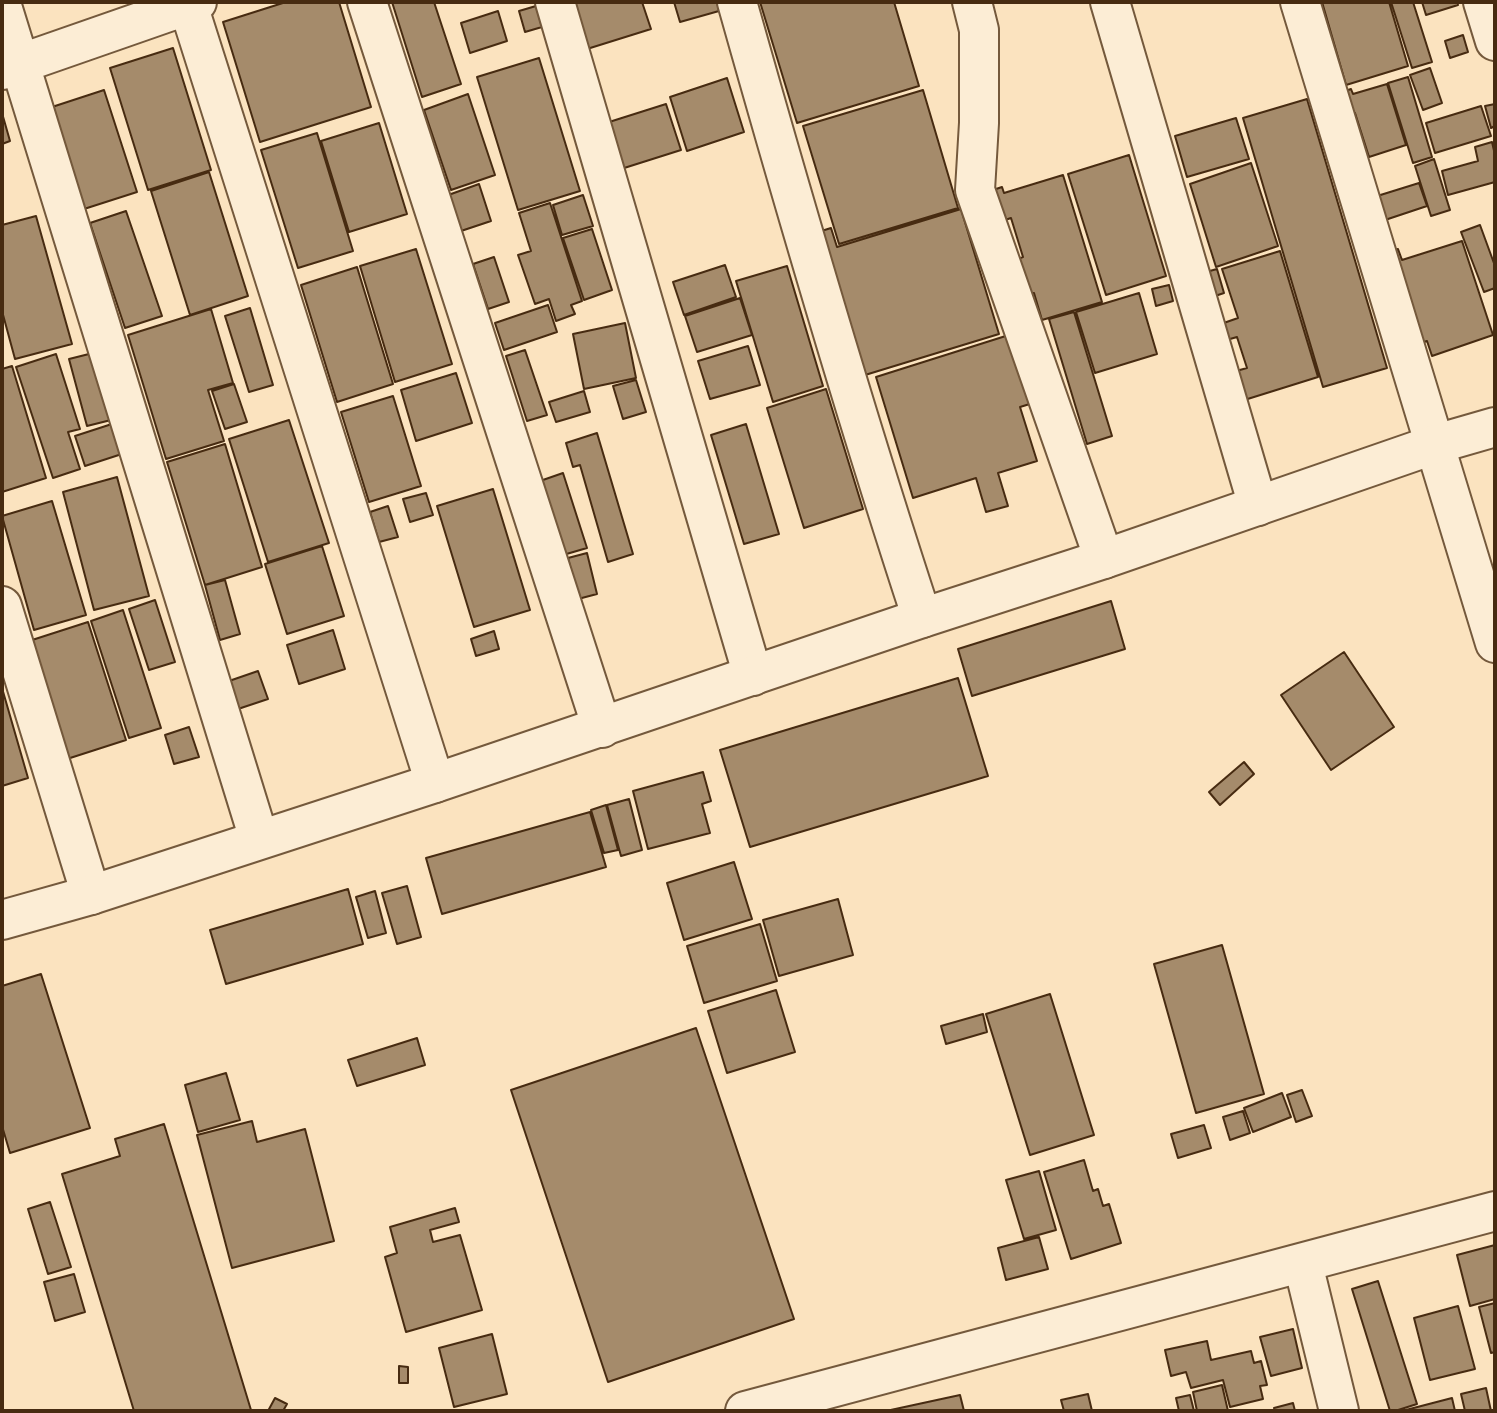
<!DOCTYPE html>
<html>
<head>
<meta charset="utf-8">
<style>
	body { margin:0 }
	#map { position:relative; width:1497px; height:1413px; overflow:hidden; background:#fbe3bf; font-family:"IM FELL Great Primer",serif }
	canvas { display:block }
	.frame { position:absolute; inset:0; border:4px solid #472b11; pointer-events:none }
</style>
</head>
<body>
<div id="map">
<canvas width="1497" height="1413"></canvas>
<div class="frame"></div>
</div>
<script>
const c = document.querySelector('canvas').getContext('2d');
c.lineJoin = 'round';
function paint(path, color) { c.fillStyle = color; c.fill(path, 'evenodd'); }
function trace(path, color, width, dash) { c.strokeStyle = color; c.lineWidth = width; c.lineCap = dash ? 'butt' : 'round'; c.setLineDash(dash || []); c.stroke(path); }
const building = new Path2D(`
	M286 2H339L371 107 260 142 223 22Z
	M392 2H434L461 84 422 97Z
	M573 2H642L651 29 587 49Z
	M674 2H717L719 11 680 22Z
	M760 2H894L919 86 797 123Z
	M1322 2H1389L1408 66 1346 85Z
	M1391 2H1413L1432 62 1412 68Z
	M1422 2H1457L1458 5 1426 15Z
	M536 6 542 27 525 32 519 11Z
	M498 11 507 41 470 53 461 23Z
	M1463 35 1468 52 1450 58 1445 41Z
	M173 48 211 170 148 190 110 68Z
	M539 58 580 191 518 210 477 77Z
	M1430 68 1442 103 1423 110 1410 75Z
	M1408 77 1432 157 1413 163 1388 83Z
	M727 78 744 132 687 151 670 97Z
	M1387 84 1406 145 1369 157 1355 113 1341 117 1334 95 1351 89 1353 94Z
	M104 90 137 192 84 209 52 107Z
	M923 90 958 208 839 244 803 126Z
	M468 94 495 175 451 190 424 110Z
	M1307 99 1387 368 1323 387 1243 118Z
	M666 104 681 150 621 169 606 123Z
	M1495 104V126L1491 128 1485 106Z
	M1481 106 1491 136 1435 153 1426 123Z
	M2 113 10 141 2 144Z
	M1236 118 1249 159 1187 177 1175 136Z
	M379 123 407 214 349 232 321 141Z
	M317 133 353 251 298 268 261 150Z
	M1492 142 1495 155V182L1448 195 1442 171 1478 161 1475 147Z
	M1129 155 1166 276 1106 295 1068 174Z
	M1434 159 1450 210 1431 216 1415 166Z
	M1251 163 1278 246 1216 267 1190 184Z
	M209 172 248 296 190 315 151 191Z
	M1063 175 1102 302 1042 320 1034 293 1020 297 1009 262 1023 257 1011 218 996 223 987 192 1002 187 1004 193Z
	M1419 183 1427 206 1382 221 1374 197Z
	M479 184 491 221 452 234 440 198Z
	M583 195 593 226 562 235 553 205Z
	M550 203 582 301 571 305 575 314 556 321 549 299 535 304 518 255 531 251 519 213Z
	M961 209 999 334 852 379 815 233 831 228 837 247Z
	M126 211 162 316 125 328 90 223Z
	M36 216 72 344 15 359 2 311V225Z
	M1480 225 1495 266V288L1484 292 1461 232Z
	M592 229 612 290 584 300 563 238Z
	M1462 241 1493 335 1432 356 1427 341 1412 346 1382 254 1398 249 1402 260Z
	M416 249 452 364 395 382 360 266Z
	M1280 251 1318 377 1238 402 1229 373 1247 368 1237 337 1223 341 1218 325 1238 318 1222 269Z
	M494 257 509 302 488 309 473 264Z
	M725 265 736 297 684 315 673 282Z
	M787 266 823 386 773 402 736 281Z
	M357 267 393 384 337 402 301 285Z
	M1217 269 1224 293 1203 300 1195 275Z
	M1169 285 1173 301 1156 306 1152 289Z
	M1139 293 1157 354 1095 373 1076 312Z
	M740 298 752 335 697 352 685 316Z
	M548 305 557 332 504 350 495 323Z
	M250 308 273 385 249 392 225 316Z
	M211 309 233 383 208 390 224 441 166 459 128 335Z
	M1074 312 1112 436 1087 444 1049 319Z
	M625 323 636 378 584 389 573 334Z
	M1012 334 1033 403 1020 407 1037 461 998 473 1008 506 986 512 976 478 913 498 876 377Z
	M748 346 760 385 710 399 698 361Z
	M525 350 547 415 527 421 506 356Z
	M97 352 115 419 87 426 69 359Z
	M56 354 80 429 68 432 80 469 53 478 16 367Z
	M12 366 46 478 2 492V369Z
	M456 373 472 423 416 441 401 390Z
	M636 380 646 412 623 419 613 386Z
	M234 384 247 422 225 429 212 391Z
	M826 389 863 509 804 528 767 408Z
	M584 391 590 412 556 422 549 402Z
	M393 396 421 486 369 502 341 412Z
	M289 420 329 543 268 562 229 439Z
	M118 422 128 452 85 466 75 436Z
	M746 424 779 534 744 544 711 435Z
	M597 433 633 554 608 562 580 465 573 467 566 443Z
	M225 444 262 567 205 585 167 462Z
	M563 473 587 548 563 555 540 481Z
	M117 477 149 596 94 610 63 492Z
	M493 489 530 610 474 627 437 506Z
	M426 493 433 515 410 522 403 499Z
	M52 501 86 615 34 630 2 516Z
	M388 506 398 537 379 542 370 512Z
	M322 546 344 616 287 634 265 564Z
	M587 553 597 594 578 599 568 558Z
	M225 580 240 634 220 640 205 585Z
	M155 600 175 662 149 670 129 609Z
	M1111 601 1125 649 972 696 958 649Z
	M123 610 161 728 129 738 91 621Z
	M88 622 126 740 67 759 29 641Z
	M333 630 345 669 299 684 287 645Z
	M494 631 499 649 476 656 471 639Z
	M1344 652 1394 727 1331 770 1281 695Z
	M258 671 268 699 238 709 229 681Z
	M958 678 988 776 750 847 720 750Z
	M2 688 28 778 2 786Z
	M189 727 199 757 174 764 165 735Z
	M1244 762 1254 774 1220 805 1209 792Z
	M703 772 711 801 702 804 710 833 648 849 633 791Z
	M629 799 642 850 621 856 607 805Z
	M606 805 618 850 604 853 591 810Z
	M590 812 606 867 442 914 426 858Z
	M734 862 752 919 684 940 667 883Z
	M407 886 421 937 397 944 382 893Z
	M348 889 363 944 226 984 210 930Z
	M375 891 386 933 368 938 356 897Z
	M838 899 853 955 779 976 763 920Z
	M760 924 777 981 704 1003 687 946Z
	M1222 945 1264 1094 1196 1113 1154 964Z
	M41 974 90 1128 10 1153 2 1126V986Z
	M776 990 795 1052 727 1073 708 1011Z
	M1050 994 1094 1135 1030 1155 986 1014Z
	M983 1014 987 1032 946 1044 941 1026Z
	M696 1028 794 1319 608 1382 511 1090Z
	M417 1038 425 1065 357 1086 348 1060Z
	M226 1073 240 1120 198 1132 185 1085Z
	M1302 1090 1312 1116 1296 1122 1287 1095Z
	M1282 1093 1291 1117 1253 1132 1244 1108Z
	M1243 1111 1250 1133 1230 1140 1223 1117Z
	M252 1121 257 1142 305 1129 334 1241 232 1268 197 1135Z
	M164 1124 251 1410 246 1411H134L62 1174 120 1156 115 1139Z
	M1204 1125 1211 1148 1178 1158 1171 1134Z
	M1084 1160 1093 1191 1098 1189 1103 1206 1109 1204 1121 1243 1071 1259 1044 1172Z
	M1039 1171 1056 1230 1024 1239 1006 1180Z
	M50 1202 71 1267 48 1274 28 1209Z
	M455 1208 459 1222 430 1230 433 1242 460 1235 482 1310 406 1332 385 1257 397 1253 390 1227Z
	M1039 1237 1048 1269 1006 1280 998 1248Z
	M1495 1245V1299L1470 1306 1457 1255Z
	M74 1274 85 1312 55 1321 44 1282Z
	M1378 1281 1417 1404 1395 1411H1390L1352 1289Z
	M1495 1303V1352L1491 1353 1479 1307Z
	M1458 1306 1475 1369 1430 1380 1414 1318Z
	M1293 1329 1302 1368 1271 1376 1260 1337Z
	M492 1334 507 1394 454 1407 439 1348Z
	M1207 1341 1211 1360 1251 1351 1254 1363 1261 1361 1267 1385 1260 1386 1263 1399 1230 1407 1223 1380 1191 1388 1186 1372 1171 1376 1165 1350Z
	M399 1366 408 1367V1383H399Z
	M1222 1385 1228 1411H1197L1193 1392Z
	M1486 1388 1491 1411H1465L1461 1394Z
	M1088 1394 1092 1411H1064L1061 1400Z
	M960 1395 964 1411H886Z
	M1190 1395 1194 1411H1179L1176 1398Z
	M275 1398 287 1404 283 1411H268Z
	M1452 1398 1455 1411H1402Z
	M1293 1403 1295 1411H1275L1274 1408Z`);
paint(building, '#a58b6b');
trace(building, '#472b11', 2);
const minor = new Path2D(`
	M367 2 602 728
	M555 2 753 676
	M737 2C795 208 855 414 922 618
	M972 2 979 30V123L975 190 1104 559
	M1110 2 1258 506
	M1300 2 1495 643
	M1483 2 1495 41
	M188 5 435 783
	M2 6 259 839
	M2 70 197 2
	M2 606 91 895
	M1303 1264 1339 1411
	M745 1411 1495 1211`);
const tertiary = new Path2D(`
	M2 920 91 895 435 783 922 618 1104 559 1436 444 1495 427`);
trace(minor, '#74593c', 42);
trace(tertiary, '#74593c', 42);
trace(minor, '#fcedd5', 38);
trace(tertiary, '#fcedd5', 38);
</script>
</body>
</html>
